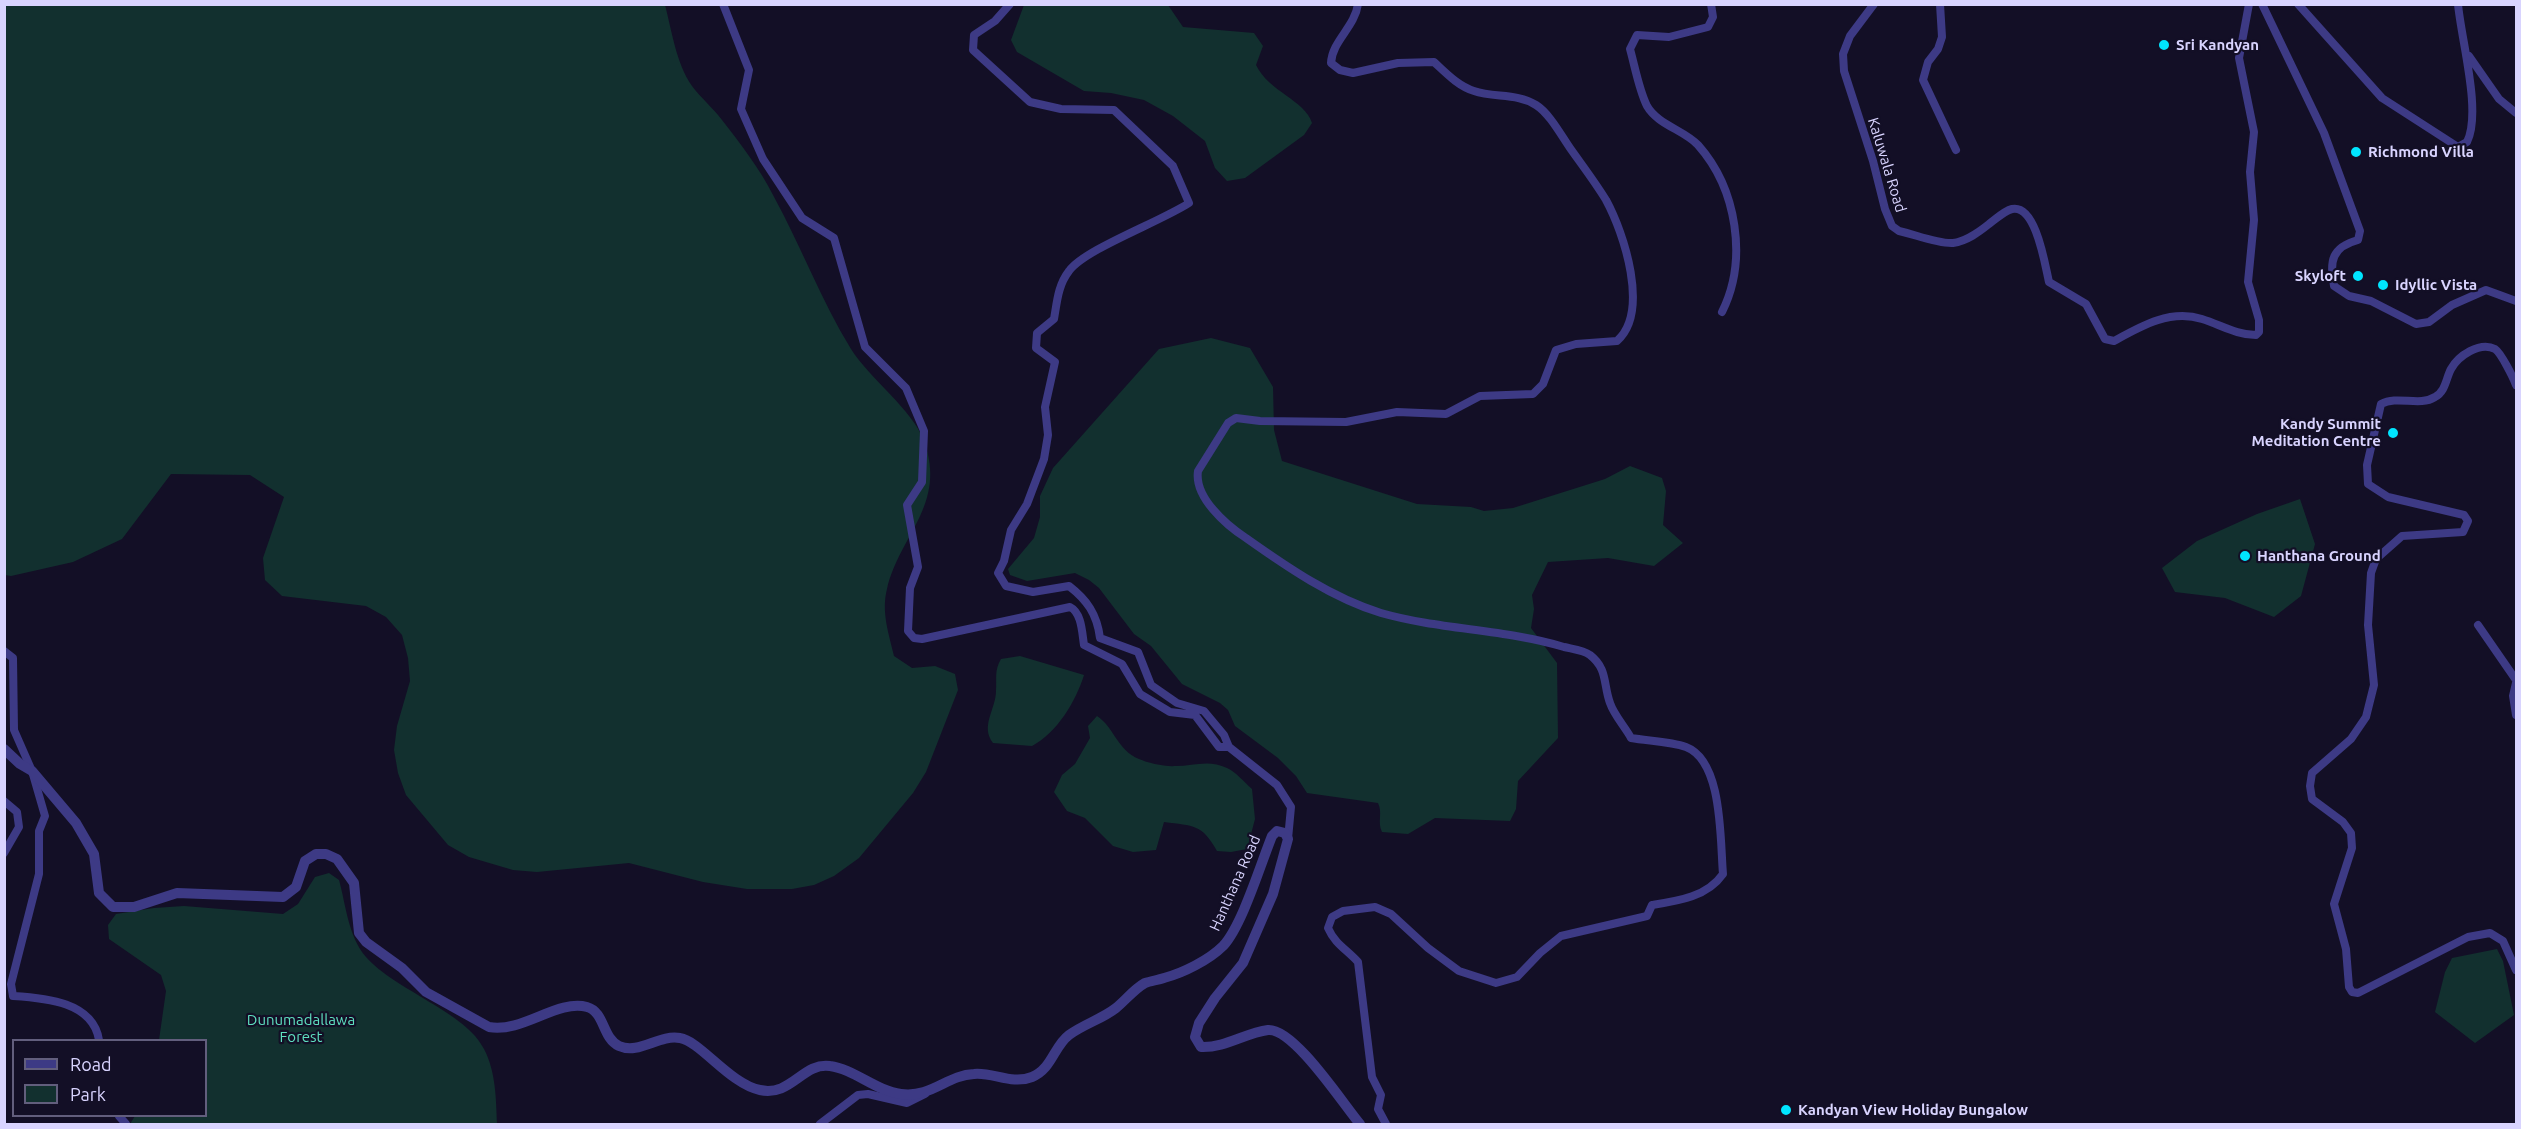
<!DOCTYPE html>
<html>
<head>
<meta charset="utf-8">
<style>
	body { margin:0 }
	#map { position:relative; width:2521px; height:1129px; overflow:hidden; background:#130f26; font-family:Ubuntu,sans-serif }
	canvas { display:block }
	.frame { position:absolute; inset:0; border:6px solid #d9d4ff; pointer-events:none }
	.legend { position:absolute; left:12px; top:1039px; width:195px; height:78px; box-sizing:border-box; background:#130f26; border:2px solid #625e7d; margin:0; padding:8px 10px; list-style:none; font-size:18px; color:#d9d4ff }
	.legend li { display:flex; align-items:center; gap:12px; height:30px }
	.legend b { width:30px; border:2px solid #625e7d }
</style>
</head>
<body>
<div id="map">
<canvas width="2521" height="1129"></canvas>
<div class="frame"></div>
<ul class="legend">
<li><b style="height:8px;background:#3d3a85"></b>Road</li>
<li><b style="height:16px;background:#12302f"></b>Park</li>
</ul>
</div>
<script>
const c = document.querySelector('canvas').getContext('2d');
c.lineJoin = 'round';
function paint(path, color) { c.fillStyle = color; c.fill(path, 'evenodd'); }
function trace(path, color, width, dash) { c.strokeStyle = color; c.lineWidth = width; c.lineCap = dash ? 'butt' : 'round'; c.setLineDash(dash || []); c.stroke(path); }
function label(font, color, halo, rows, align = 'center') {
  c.font = font + ' Ubuntu,sans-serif'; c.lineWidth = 4.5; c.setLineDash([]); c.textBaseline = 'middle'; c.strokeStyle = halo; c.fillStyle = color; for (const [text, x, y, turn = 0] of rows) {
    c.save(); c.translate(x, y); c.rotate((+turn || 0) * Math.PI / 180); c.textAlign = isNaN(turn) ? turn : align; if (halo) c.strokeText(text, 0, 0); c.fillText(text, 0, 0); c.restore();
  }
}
paint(new Path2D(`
	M4 5H665C672 31 676 63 692 86 701 98 713 108 722 120 740 143 760 169 773 195 801 246 821 300 851 349 869 378 913 410 924 441 947 505 900 534 887 589 881 612 889 634 894 656L912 668 935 666 955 674 958 690 926 772 913 793 859 858 834 876 814 885 792 889H747L703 882 629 863 537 872 513 870 469 857 448 845 406 795 398 773 394 750 397 726 410 681 408 658 402 635 386 617 366 606 282 596 265 580 263 558 284 497 250 475 171 474 122 539 73 562 11 576 5 575Z
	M1024 5H1168L1183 27 1254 33 1263 46 1256 65C1269 92 1305 100 1312 123L1304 135 1245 178 1227 181 1215 168 1205 141 1173 116 1144 100 1111 93 1084 91 1017 52 1011 40Z
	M1211 338 1250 348 1273 387 1274 430 1282 461 1417 504 1471 507 1484 511 1513 508 1605 479 1630 466 1662 478 1666 491 1663 525 1683 543 1654 566 1608 558 1548 562 1532 595 1534 609 1531 628 1557 663 1558 738 1518 781 1516 809 1510 821 1435 818 1408 834 1382 832C1377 822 1383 813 1378 803L1307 793 1296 776 1278 758 1235 726 1228 710 1220 703 1182 684 1151 646 1134 634 1099 588 1089 580 1075 573 1027 581 1010 575 1008 569 1034 538 1040 517V496L1053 468 1159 349Z
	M2300 499 2315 544 2301 596 2274 617 2225 598 2175 592 2162 568 2197 541 2257 514Z
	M1020 656 1084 675C1076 701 1057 733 1032 746L993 743C980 726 996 709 996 691 997 678 994 671 1001 659Z
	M1097 716C1114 727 1117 750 1139 759 1148 763 1165 767 1176 766 1193 766 1209 759 1227 768 1236 772 1244 782 1252 789L1255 819 1247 849 1231 852 1217 851C1202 824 1194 826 1164 822L1156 850 1133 852 1113 846 1085 818 1067 811 1054 792 1062 775 1075 764 1090 738 1088 726Z
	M329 873 339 880C346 905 348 936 366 957 395 990 467 1013 484 1049 496 1072 496 1099 497 1124H130L135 1116H206V1040H159L166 991 161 975 109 939 108 925 116 914 154 908 184 906 283 914 298 904 315 877Z
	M2497 949 2503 961 2514 1015 2475 1043 2435 1012 2445 972 2452 958Z`), '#12302f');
trace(new Path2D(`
	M723 4 749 70 741 109 763 159 802 218 834 238 865 347 906 388 924 431 922 482 907 505 918 567 910 588 908 631 914 638 922 639 1070 607C1082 613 1082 633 1084 645L1122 664 1140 694 1170 712 1195 715 1219 747H1229L1224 735 1204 711 1177 703 1151 685 1138 652 1100 638C1097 614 1087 600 1069 586L1033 592 1006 586 998 573 1004 561 1011 530 1027 504 1044 459 1048 435 1045 407 1055 362 1036 348 1037 333 1054 319C1057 302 1058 285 1069 271 1085 249 1160 222 1189 203L1173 166 1114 110 1061 109 1030 102 973 50 974 35 995 21 1010 4
	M1358 4C1355 27 1332 41 1331 63L1340 70 1353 73 1398 63 1434 62C1446 73 1458 86 1474 91 1494 98 1517 93 1536 105 1549 113 1561 135 1570 148 1582 165 1595 182 1606 200 1624 233 1650 312 1617 341L1576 344 1556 350 1543 384 1533 394 1480 396 1446 414 1397 412 1346 422 1260 421 1236 418 1228 423 1198 471C1194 497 1226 525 1246 538 1287 567 1332 598 1381 613 1441 630 1504 629 1564 647 1572 649 1583 650 1590 655 1608 669 1603 684 1610 703 1614 715 1625 727 1631 738 1648 741 1670 741 1686 747 1723 761 1720 840 1723 874 1707 897 1678 901 1652 905L1647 916 1561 936 1540 953 1517 977 1496 983 1459 971 1428 948 1391 914 1375 907 1343 911 1332 917 1328 928C1335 944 1346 949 1358 962L1372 1077 1381 1095 1378 1109 1386 1124
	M1711 4 1713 17 1708 27 1669 37 1637 35 1630 49C1635 67 1639 90 1647 106 1658 125 1684 130 1698 145 1737 189 1748 260 1722 312
	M1874 4 1850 36 1843 54 1844 71 1873 161 1885 209 1892 226 1899 231C1914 234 1937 244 1953 243 1967 241 1979 232 1989 224 1996 219 2004 211 2012 209 2036 204 2045 265 2049 282L2086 304 2105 339 2114 341C2141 326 2170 309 2202 319 2221 325 2237 335 2256 335L2259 332V320L2248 282 2254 220 2250 172 2254 132 2239 58 2249 4
	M1940 4 1942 37 1938 49 1928 62 1923 80 1956 150
	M2262 4 2324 133 2360 231 2358 240C2332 247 2329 261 2334 286L2349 296 2371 301 2416 324 2429 322 2452 305 2486 290 2516 301
	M2298 4 2382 98 2458 147 2467 142C2482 112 2461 39 2458 4
	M2469 56 2499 99 2516 113
	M2516 385C2513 377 2501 353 2495 349 2480 341 2458 356 2451 369 2446 378 2446 391 2435 397 2419 407 2398 395 2381 404L2367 465 2368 484 2388 497 2464 515 2468 521 2463 532 2402 536 2376 559 2371 573 2368 625 2374 685 2366 717 2351 739 2312 773 2310 786 2312 799 2343 822 2351 833 2352 848 2334 904 2346 949 2349 987 2352 992 2358 993 2468 937 2490 933 2503 941 2516 970
	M2478 625 2516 680
	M4 651 13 658 14 730 32 771 45 816 39 831V874L11 984 13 996C46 998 93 1002 99 1040
	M2516 683 2513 696 2516 715
	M1229 747 1277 785 1291 807 1288 839
	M4 801 17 812 19 827 4 853
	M119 1116 126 1124
	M820 1124 858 1095 868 1094 907 1103 925 1094`), '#3d3a85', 8);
trace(new Path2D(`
	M4 749 20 764 32 771 76 823 94 854 99 893 113 907H134L177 893 283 897 296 887 305 861 316 854H326L337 859 354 883 359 933 366 942 402 968 426 992 489 1027C523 1033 557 999 587 1007 605 1012 602 1038 619 1046 639 1055 659 1034 680 1038 700 1041 730 1084 760 1090 791 1097 803 1062 830 1066 854 1069 876 1091 901 1094 932 1098 947 1075 974 1074 993 1072 1012 1085 1032 1077 1052 1069 1054 1046 1069 1035 1084 1024 1102 1019 1116 1008 1125 1001 1134 989 1145 983 1151 981 1158 980 1164 978 1183 973 1209 960 1223 946 1242 926 1261 863 1272 836L1277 831 1285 833 1288 839 1273 894 1243 963 1215 998 1199 1023 1195 1037 1201 1047C1225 1048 1245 1033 1268 1030 1294 1028 1343 1104 1360 1124`), '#3d3a85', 10);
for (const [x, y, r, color] of [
	[2164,45,6,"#00e5ff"],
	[2356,152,6,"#00e5ff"],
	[2358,276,6,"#00e5ff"],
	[2383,285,6,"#00e5ff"],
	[2393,433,6,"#00e5ff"],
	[2245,556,6,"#00e5ff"],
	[1786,1110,6,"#00e5ff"]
]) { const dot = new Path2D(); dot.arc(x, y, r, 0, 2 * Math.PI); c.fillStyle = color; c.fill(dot); trace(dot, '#130f26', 2); }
label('bold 15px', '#d9d4ff', '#130f26', [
	["Sri Kandyan",2176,45],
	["Richmond Villa",2368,152],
	["Skyloft",2346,276,"right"],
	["Idyllic Vista",2395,285],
	["Kandy Summit",2381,424,"right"],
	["Meditation Centre",2381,441,"right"],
	["Hanthana Ground",2257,556],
	["Kandyan View Holiday Bungalow",1798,1110]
], 'left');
label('15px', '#d9d4ff', '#130f26', [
	["Kaluwala Road",1887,165,73],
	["Hanthana Road",1235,883,-66]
]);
label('15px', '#5fe0c0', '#130f26', [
	["Dunumadallawa",301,1020],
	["Forest",301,1037]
]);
</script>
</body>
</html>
